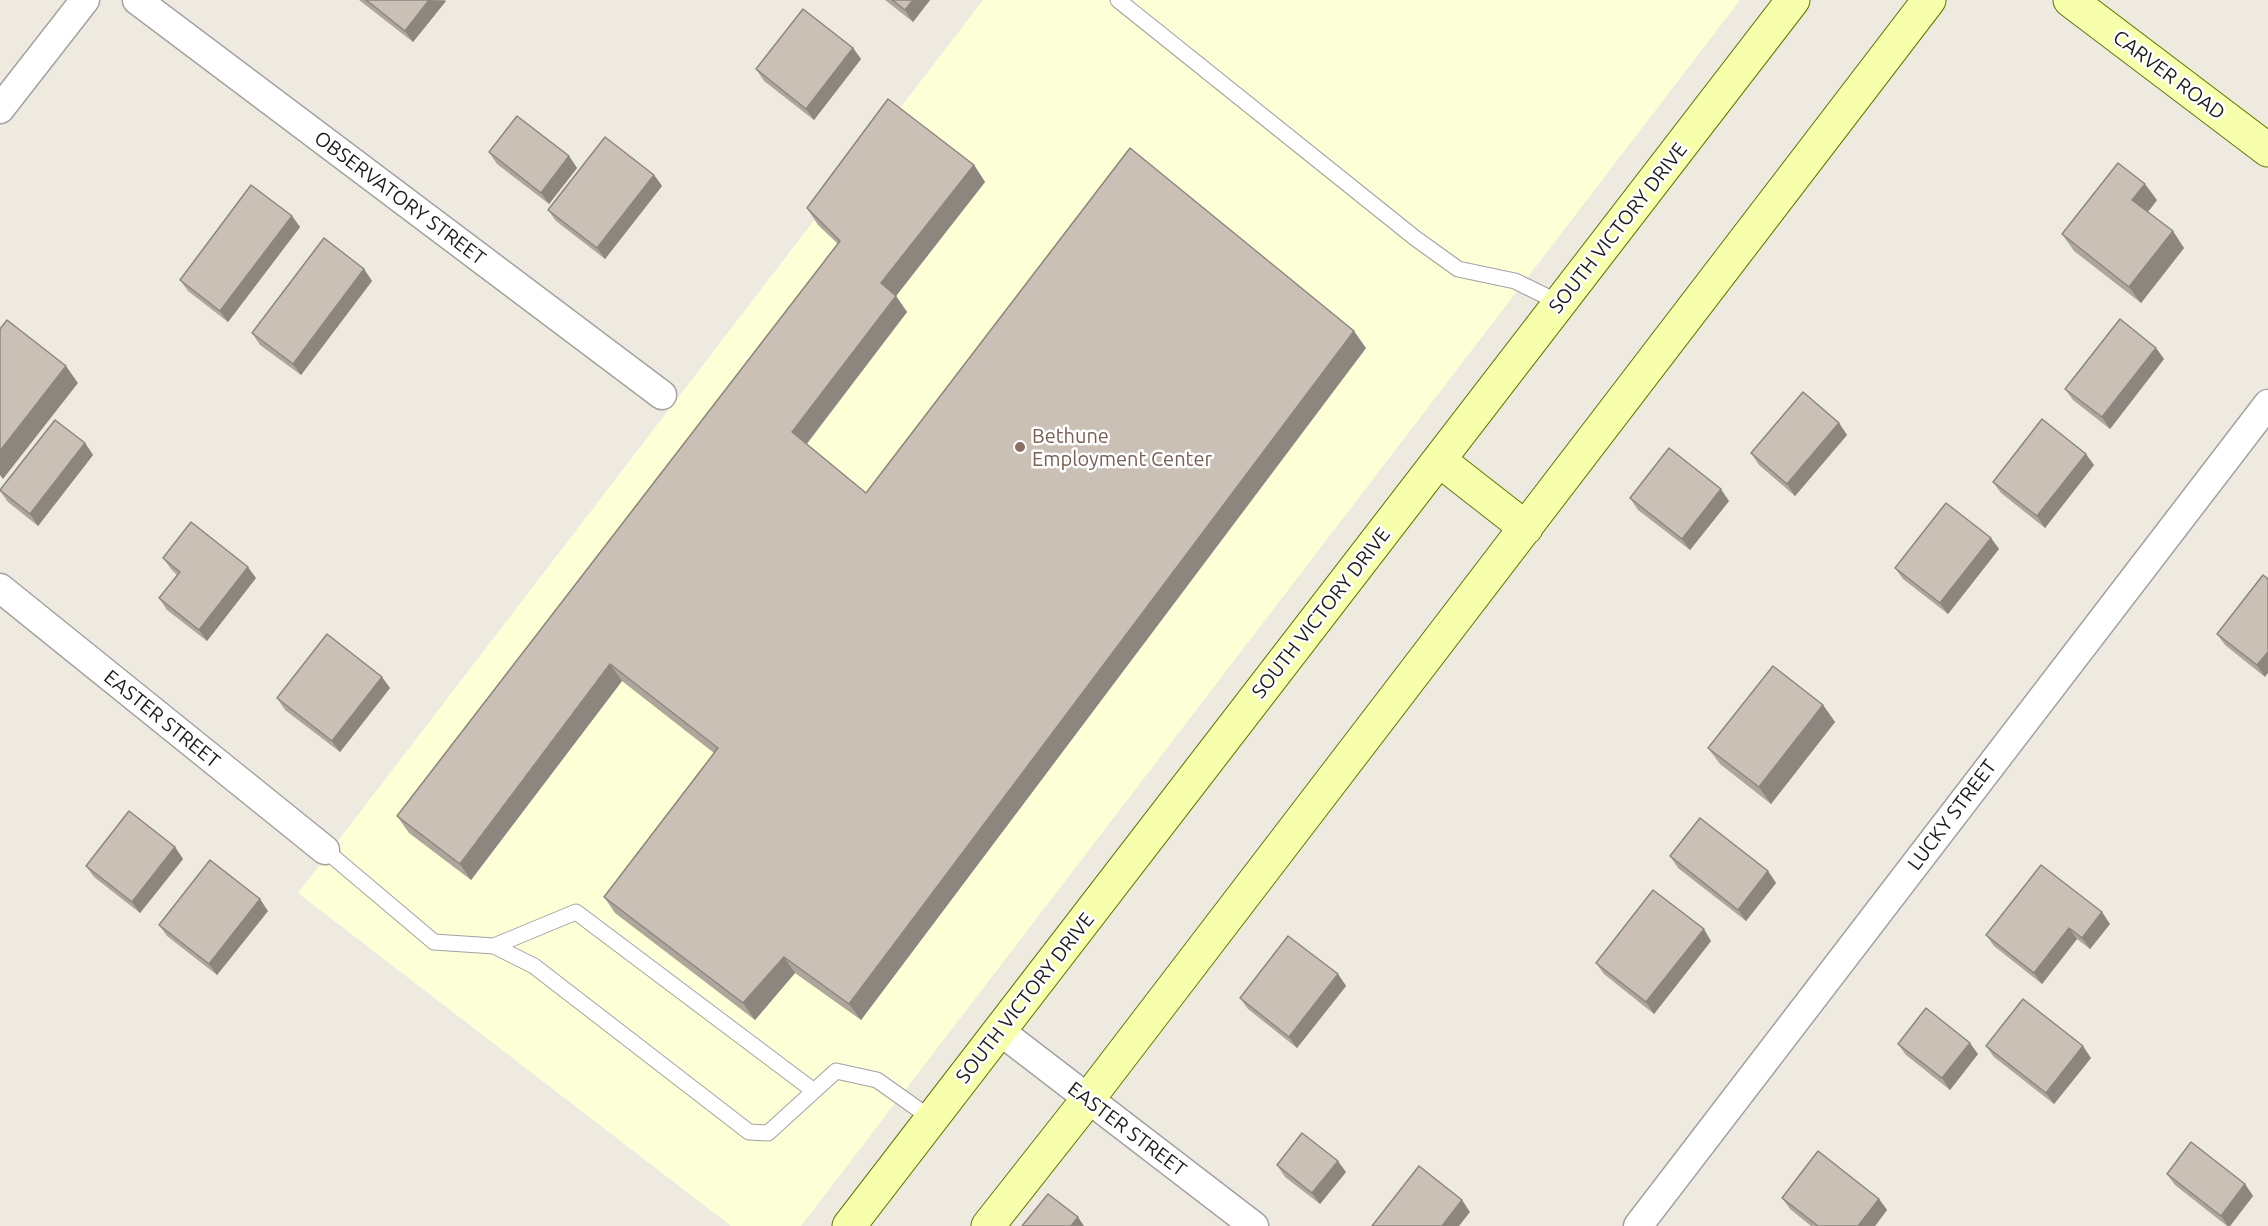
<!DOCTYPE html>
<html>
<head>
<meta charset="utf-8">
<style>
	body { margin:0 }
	canvas { display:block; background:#eeeae0 }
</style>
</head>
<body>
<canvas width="2268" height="1226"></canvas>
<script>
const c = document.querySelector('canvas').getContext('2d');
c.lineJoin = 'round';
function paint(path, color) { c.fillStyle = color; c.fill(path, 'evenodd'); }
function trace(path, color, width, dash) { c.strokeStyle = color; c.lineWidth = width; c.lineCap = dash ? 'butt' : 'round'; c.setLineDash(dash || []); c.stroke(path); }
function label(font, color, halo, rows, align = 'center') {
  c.font = font + ' Ubuntu,sans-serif'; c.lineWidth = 5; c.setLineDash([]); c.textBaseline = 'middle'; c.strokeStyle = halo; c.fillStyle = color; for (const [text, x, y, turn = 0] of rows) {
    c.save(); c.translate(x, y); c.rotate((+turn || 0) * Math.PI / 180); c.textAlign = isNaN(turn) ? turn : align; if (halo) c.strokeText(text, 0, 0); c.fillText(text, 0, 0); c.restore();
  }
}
paint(new Path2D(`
	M983 0H1740L801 1226H731L298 893Z`), '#fdffd7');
const lane = new Path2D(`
	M1118 0 1415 238 1458 269 1515 281 1560 303
	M325 850 434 942 494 946 534 966 749 1132 768 1133 836 1071 877 1080 932 1119
	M494 946 576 912 814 1091`);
const street = new Path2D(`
	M137 0 662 395
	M0 109 85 0
	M0 588 325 850
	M1000 1031 1254 1226
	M1638 1226 2268 404`);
const secondary = new Path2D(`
	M2070 0 2268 150
	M1439 460 1526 528
	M849 1226 1793 0
	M988 1226 1088 1099 1929 0`);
trace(lane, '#a2a2a2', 17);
trace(street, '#a2a2a2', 31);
trace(secondary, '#637400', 35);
trace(lane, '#fff', 15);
trace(street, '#fff', 28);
trace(secondary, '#f7ffad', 33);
paint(new Path2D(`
	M359 0H445L446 1 413 42Z
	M885 0H930L913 22Z
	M853 48 861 59 814 120 764 81 756 69Z
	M489 152 569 156 577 168 549 204 497 164Z
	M974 165 985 182 896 296 907 312 807 444 866 493 1366 348 861 1020 795 973 755 1020 615 913 604 897 714 753 622 681 471 880 409 833 397 816 838 244 818 225 807 208Z
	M654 175 662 186 605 259 556 221 548 210Z
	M2157 200 2148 212 2184 248 2141 303 2074 251 2062 234Z
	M292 216 300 227 228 322 188 291 180 280Z
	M364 269 372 281 301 375 260 345 252 333Z
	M2156 348 2164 359 2110 429 2073 400 2065 389Z
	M1839 423 1847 435 1795 496 1759 465 1751 453Z
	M85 443 93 455 38 526 8 502 0 491Z
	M2094 465 2045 528 2001 493 1993 482Z
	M1630 498 1729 501 1690 550 1638 510Z
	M1991 538 1999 549 1948 614 1903 579 1895 568Z
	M163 558 256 578 207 641 167 610 159 598 177 575 171 569Z
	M2263 575 2265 677 2225 645 2217 634Z
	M390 688 340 752 285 710 277 698Z
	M1823 705 1835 722 1771 804 1720 764 1708 748Z
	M175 847 183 859 140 913 94 877 86 866Z
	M1670 856 1768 871 1776 883 1746 921 1678 868Z
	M268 911 217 975 167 936 159 925Z
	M2110 924 2090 949 2077 939 2042 984 1994 946 1986 935Z
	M1711 941 1654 1014 1604 974 1596 963Z
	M1338 974 1346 986 1297 1048 1248 1009 1240 998Z
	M1898 1044 1978 1054 1950 1090 1906 1055Z
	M1986 1046 2091 1058 2054 1104 1994 1057Z
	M1277 1165 1346 1172 1320 1204 1285 1177Z
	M2167 1174 2245 1184 2253 1196 2230 1226H2227L2175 1185Z
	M1782 1198 1879 1199 1887 1210 1875 1226H1811L1790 1209Z`), '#aea59d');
paint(new Path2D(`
	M429 0 446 1 413 42 405 31Z
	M913 0H930L913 22 905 10Z
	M853 48 861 59 814 120 806 109Z
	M569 156 577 168 549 204 541 193Z
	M974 165 985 182 896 296 907 312 803 448 792 432 881 283Z
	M654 175 662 186 605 259 597 248Z
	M2145 184 2157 200 2144 217 2132 200Z
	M292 216 300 227 228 322 220 311Z
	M2173 231 2184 248 2141 303 2129 287Z
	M364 269 372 281 301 375 293 364Z
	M1354 331 1366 348 861 1020 849 1004Z
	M2156 348 2164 359 2110 429 2102 417Z
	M66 366 78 383 3 479 0 475V451Z
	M1839 423 1847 435 1795 496 1787 484Z
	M85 443 93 455 38 526 30 514Z
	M2086 454 2094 465 2045 528 2037 516Z
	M1721 489 1729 501 1690 550 1682 539Z
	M1991 538 1999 549 1948 614 1940 603Z
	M248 567 256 578 207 641 199 630Z
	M2268 652V673L2265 677 2257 665Z
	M610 664 622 681 471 880 460 864Z
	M382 677 390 688 340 752 332 741Z
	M1823 705 1835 722 1771 804 1759 787Z
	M175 847 183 859 140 913 132 902Z
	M1768 871 1776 883 1746 921 1738 910Z
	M260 899 268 911 217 975 209 964Z
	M2102 912 2110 924 2090 949 2082 938Z
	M2069 928 2077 939 2042 984 2034 973Z
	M1704 929 1711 941 1654 1014 1646 1002Z
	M784 957 795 973 755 1020 743 1003Z
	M1338 974 1346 986 1297 1048 1289 1037Z
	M1970 1043 1978 1054 1950 1090 1942 1078Z
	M2083 1046 2091 1058 2054 1104 2046 1093Z
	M1338 1161 1346 1172 1320 1204 1312 1193Z
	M2245 1184 2253 1196 2230 1226H2228L2221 1216Z
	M1879 1199 1887 1210 1875 1226H1858Z
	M1462 1200 1470 1212 1459 1226H1442Z
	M1078 1217 1084 1226H1071Z`), '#8d867f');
const building = new Path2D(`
	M366 0H429L405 31Z
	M892 0H913L905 10Z
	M803 9 853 48 806 109 756 69Z
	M888 99 974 165 881 283 896 296 792 432 866 493 1130 148 1354 331 849 1004 784 957 743 1003 604 897 718 748 610 664 460 864 397 816 840 241 807 208Z
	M517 116 569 156 541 193 489 152Z
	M605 137 654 175 597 248 548 210Z
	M2118 163 2145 184 2132 200 2173 231 2129 287 2062 234Z
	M251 185 292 216 220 311 180 280Z
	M324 238 364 269 293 364 252 333Z
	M2120 319 2156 348 2102 417 2065 389Z
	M7 320 66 366 0 451V329Z
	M1803 392 1839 423 1787 484 1751 453Z
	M2042 419 2086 454 2037 516 1993 482Z
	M55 420 85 443 30 514 0 490Z
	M1669 448 1721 489 1682 539 1630 498Z
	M1946 503 1991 538 1940 603 1895 568Z
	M191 522 248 567 199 630 159 598 180 572 163 558Z
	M2263 575 2268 579V652L2257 665 2217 634Z
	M327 634 382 677 332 741 277 698Z
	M1773 666 1823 705 1759 787 1708 748Z
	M129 811 175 847 132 902 86 866Z
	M1700 818 1768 871 1738 910 1670 856Z
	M210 860 260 899 209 964 159 925Z
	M2041 865 2102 912 2082 938 2069 928 2034 973 1986 935Z
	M1653 890 1704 929 1646 1002 1596 963Z
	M1288 936 1338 974 1289 1037 1240 998Z
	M2023 999 2083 1046 2046 1093 1986 1046Z
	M1926 1008 1970 1043 1942 1078 1898 1044Z
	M1302 1133 1338 1161 1312 1193 1277 1165Z
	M2191 1142 2245 1184 2221 1216 2167 1174Z
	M1818 1151 1879 1199 1858 1226H1818L1782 1198Z
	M1419 1166 1462 1200 1442 1226H1372Z
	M1048 1194 1078 1217 1071 1226H1022Z`);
paint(building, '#cac0b6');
trace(building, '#8d867f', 1.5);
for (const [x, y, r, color] of [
	[1020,447,6,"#8d6e63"]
]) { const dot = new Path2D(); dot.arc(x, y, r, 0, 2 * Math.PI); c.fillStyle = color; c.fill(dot); trace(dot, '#fff', 2); }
label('20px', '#1b1b1b', '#fff', [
	["CARVER ROAD",2169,75,37],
	["OBSERVATORY STREET",400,198,37],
	["SOUTH VICTORY DRIVE",1618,228,-52],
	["SOUTH VICTORY DRIVE",1321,613,-52],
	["EASTER STREET",162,719,39],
	["LUCKY STREET",1952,815,-53],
	["SOUTH VICTORY DRIVE",1025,998,-52],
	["EASTER STREET",1127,1129,37]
]);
label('20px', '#785e54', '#fff', [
	["Bethune",1032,436],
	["Employment Center",1032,459]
], 'left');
</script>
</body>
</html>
